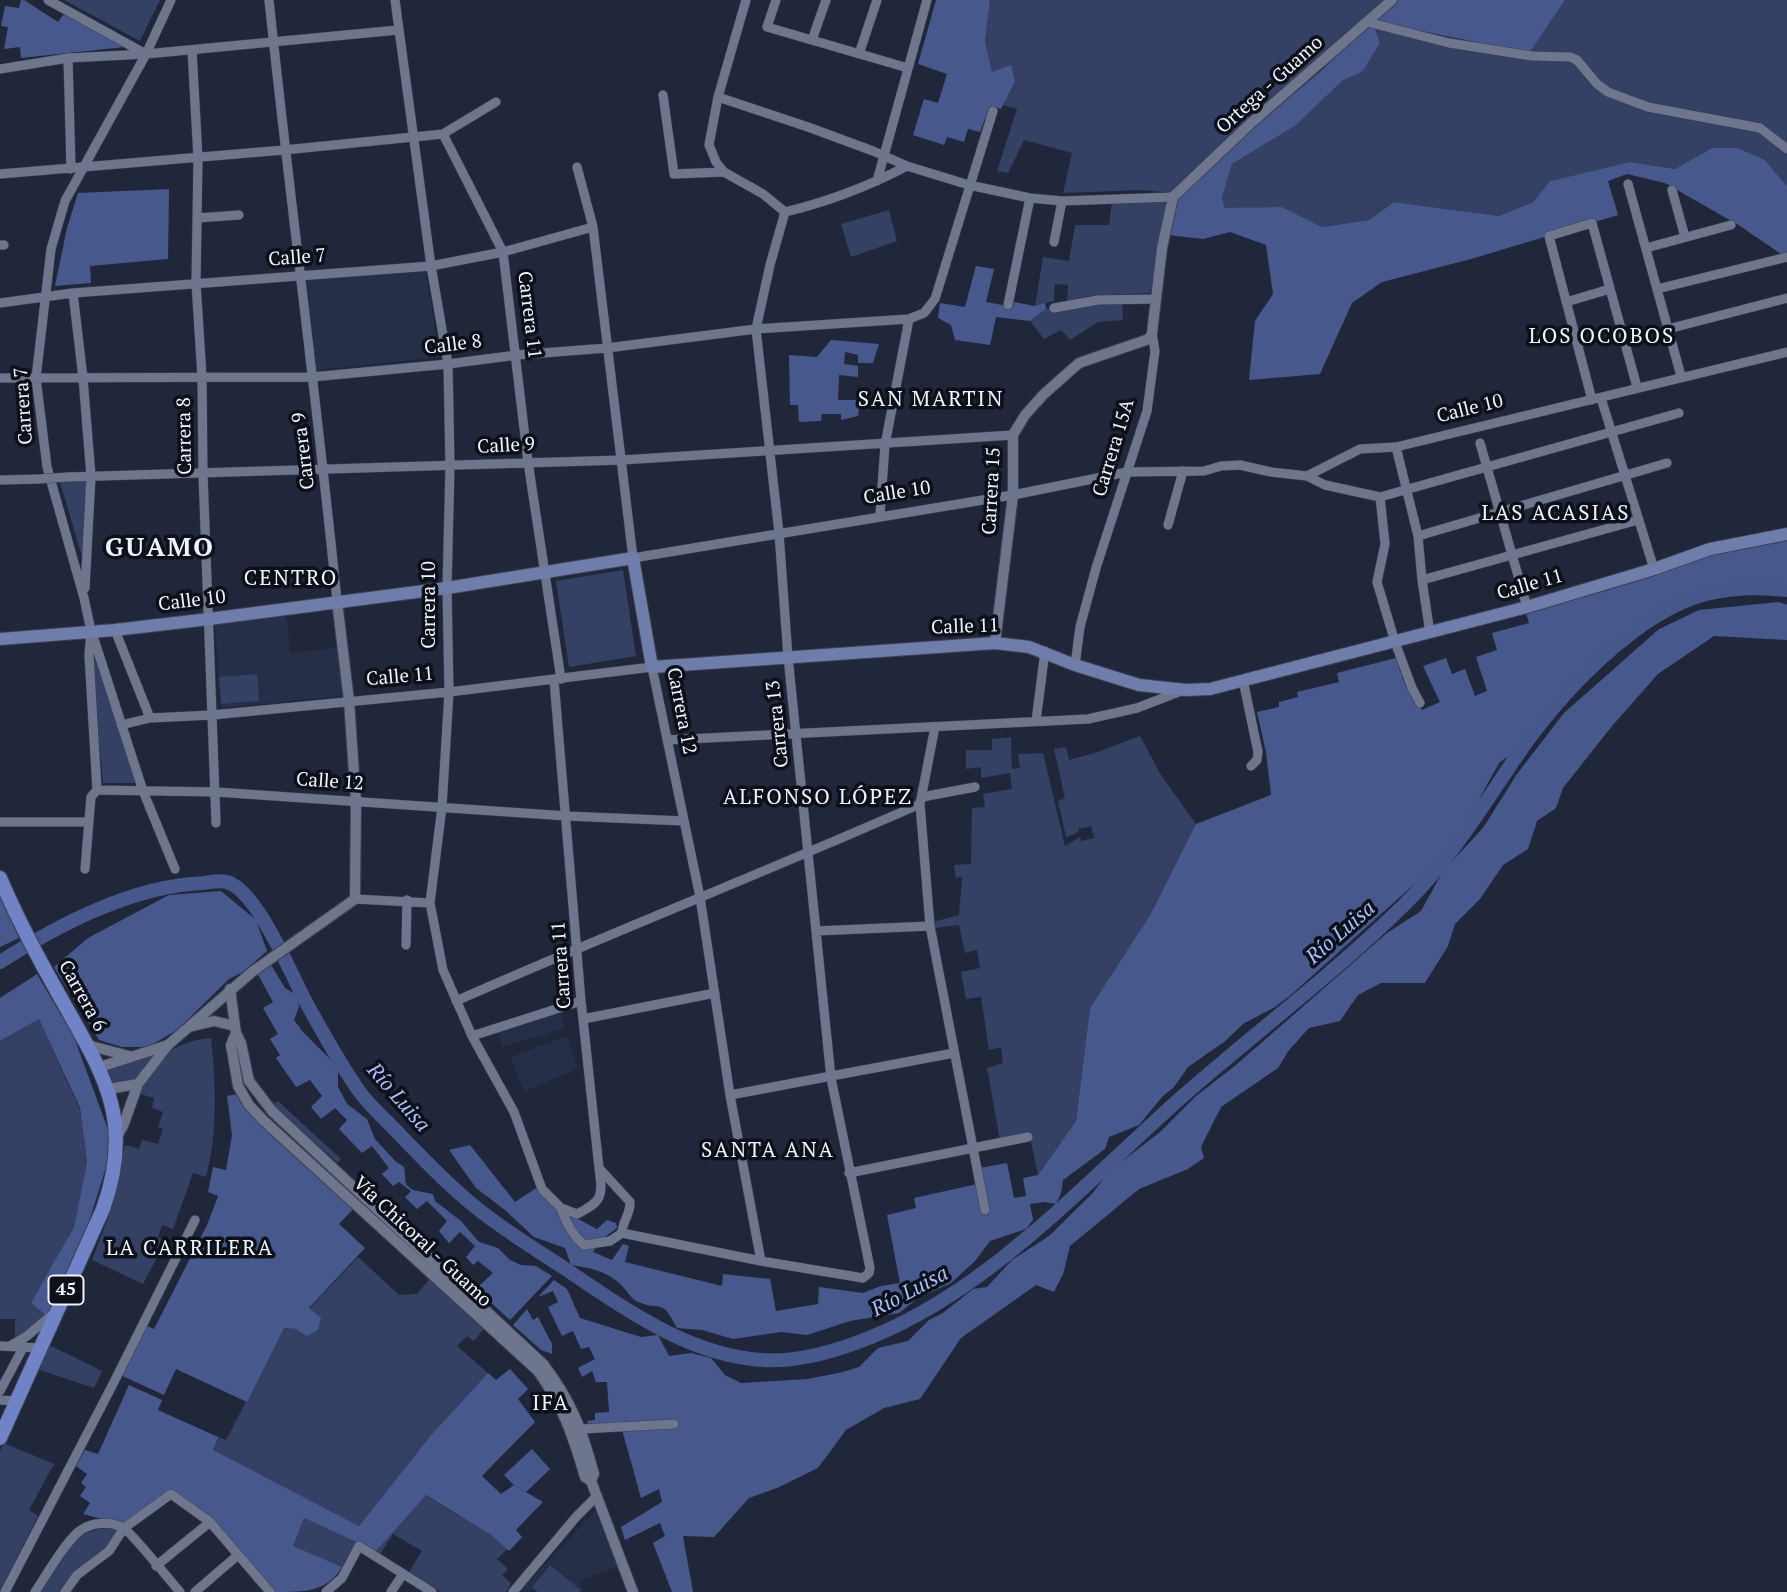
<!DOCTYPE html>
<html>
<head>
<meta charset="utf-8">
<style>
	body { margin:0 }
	canvas { display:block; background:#20273a }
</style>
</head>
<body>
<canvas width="1787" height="1592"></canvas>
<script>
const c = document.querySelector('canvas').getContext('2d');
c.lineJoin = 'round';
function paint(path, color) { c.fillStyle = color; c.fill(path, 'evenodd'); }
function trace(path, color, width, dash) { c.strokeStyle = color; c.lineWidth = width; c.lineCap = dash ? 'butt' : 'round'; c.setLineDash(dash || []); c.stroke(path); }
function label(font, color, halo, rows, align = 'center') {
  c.font = font + ' "PT Serif",serif'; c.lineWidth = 7; c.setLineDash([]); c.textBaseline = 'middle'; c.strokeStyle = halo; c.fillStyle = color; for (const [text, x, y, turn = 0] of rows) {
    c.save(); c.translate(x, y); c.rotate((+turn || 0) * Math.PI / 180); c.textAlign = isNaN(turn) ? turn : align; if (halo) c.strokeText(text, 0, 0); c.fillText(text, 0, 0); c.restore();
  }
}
paint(new Path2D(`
	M425 270 440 357 316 370 306 280Z
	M286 612 290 653 340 647 343 696 221 708 215 622Z
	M560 1013 565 1028 502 1047 498 1032Z
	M567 1036 578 1068 524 1092 511 1057Z
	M595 1511 618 1567 580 1580 583 1589 581 1592 520 1591Z`), '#262f48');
paint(new Path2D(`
	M64 0H160L140 41Z
	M990 0H1388L1172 193 1143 190 1063 193 1072 153 1024 140 1008 173 997 171 1017 109 1003 105 1015 82 992 72 985 42Z
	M1565 0H1787V186L1765 160 1738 148H1712L1675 169 1630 162 1550 181 1533 202 1499 216 1394 202 1369 220 1322 227 1282 207 1225 209 1222 198 1232 164 1295 126 1342 81 1362 72 1374 27 1373 21 1510 50Z
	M1169 200 1150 293 1088 296 1067 302 1068 285 1055 284 1054 301 1035 306 1043 257 1069 261 1075 225H1109L1112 203Z
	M889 210 897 241 851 257 841 224Z
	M1122 301 1123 320 1098 322 1070 340 1061 330 1044 339 1030 321 1046 309Z
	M86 481V570L60 482Z
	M623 570 636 656 569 667 556 581Z
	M98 634 119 726 142 783H103L89 636Z
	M257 674 259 701 221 704 219 677Z
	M1140 736 1161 775 1196 824 1150 915 1090 1008 1076 1121 1038 1175 1031 1142 1033 1135 1000 1140 987 1068 1003 1063 1001 1047 989 1050 981 997 966 999 961 972 980 968 977 950 965 953 959 925 935 928 933 922 959 915 962 877 956 878 954 865 971 864 972 808 985 807 983 794 1012 789 1010 773 981 778V767L966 769V750H992V739L1011 737 1012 769 1020 768 1018 754 1043 753 1065 846 1080 837 1081 841 1094 838 1091 826 1078 829 1079 832 1066 837 1058 801 1065 798 1054 749 1066 747 1069 760 1098 752Z
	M39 1019 80 1110 87 1162 74 1227 57 1260 46 1315 15 1341V1319H0V1041Z
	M211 1038C216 1085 218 1131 206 1177L193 1173 173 1229 162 1225 158 1237 166 1241 143 1284 92 1260 111 1210 125 1145 139 1149 142 1140 158 1144 163 1129 158 1127 163 1112 152 1108 154 1098 140 1094C154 1058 172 1042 211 1038Z
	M156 1053 137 1080 112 1084 108 1068Z
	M278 1101 341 1159 338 1163 279 1111 273 1105Z
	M358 1257 399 1295 417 1294 431 1277 486 1326 474 1341 467 1336 457 1346 488 1373 431 1435 359 1526 212 1450 216 1436 226 1440 284 1328 296 1329 309 1309Z
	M47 1344 102 1371 94 1388 37 1369Z
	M4 1443 54 1464 29 1510 38 1516 0 1592V1451Z
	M425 1495 491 1535 507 1549 497 1559 508 1569 502 1575 511 1583 506 1592H441L409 1572 422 1551 393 1534 380 1554 376 1551Z
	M304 1518 357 1542 342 1567 292 1546Z
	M106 1528 121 1530 106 1550 62 1592H39C55 1565 70 1530 106 1528Z
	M550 1565 581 1590 579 1592H538L532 1587Z`), '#344064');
paint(new Path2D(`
	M21 0H24L58 22 67 10 134 46 21 58 20 47 4 49 8 27 1 26 5 6 19 8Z
	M936 0H990L985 42 992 72 1011 65 1015 82 1001 109 991 106 989 108 980 132 968 129 964 142 947 137 944 145 913 135 924 99 938 103 947 74 918 64Z
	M1397 0H1565L1529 53 1373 21Z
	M1367 25 1374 27 1380 43 1362 72 1342 81 1295 126 1232 164 1222 198 1225 208 1282 207 1322 227 1369 220 1394 202 1499 216 1533 202 1550 181 1630 162 1675 169 1712 148H1738L1765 160 1787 186V253L1781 254 1740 226 1665 183 1627 174 1608 181 1618 215 1471 259 1382 282 1352 303 1320 374 1249 380 1255 321 1273 294 1266 245 1230 232 1203 239 1168 235 1178 199 1239 140 1322 70Z
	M169 189 168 259 90 266 91 283 55 286 67 228 78 193Z
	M976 266 994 269 986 302 1013 307 1014 302 1035 306 1045 303 1046 309 1030 321 996 317 990 345 955 340 951 325 938 318 940 303 965 307Z
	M831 340 879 344 873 363H858V355L845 352 844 364 858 366V377L839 375 838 400H860L858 416 841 420V414H822L821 421 799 422 798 405H790L789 355 817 357Z
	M1787 538V584L1753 583 1713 588 1667 604 1631 629 1593 660 1570 683 1514 752 1499 763 1461 832 1440 857 1420 879 1292 994 1275 1007 1243 1024 1224 1042 1188 1067 1174 1087 1162 1097 1139 1125 1109 1137 1105 1149 1063 1180 1061 1193 1056 1204 1045 1202 1030 1204 1033 1220 1026 1229 990 1241 975 1261 951 1283 918 1298 899 1313 850 1321 807 1335 781 1332 733 1339 702 1330 677 1328C661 1297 663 1312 638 1302 630 1298 625 1287 618 1282 604 1270 589 1268 571 1265L565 1248 534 1237 505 1210 476 1188 449 1150 470 1145 515 1202 541 1185 578 1219 597 1229 607 1220 616 1223 617 1228 602 1239 593 1252 612 1260 623 1244 629 1246 625 1262 722 1286 723 1274 770 1279 776 1311 818 1304 819 1287 863 1293 881 1286 900 1283 887 1215 916 1208 914 1198 977 1184 980 1168 1007 1163 1014 1198 1026 1196 1023 1178 1038 1175 1076 1121 1090 1008 1150 915 1196 824 1271 795 1266 752 1257 712 1279 707V702L1298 697 1297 692 1339 682 1337 673 1396 658 1405 685 1422 710 1440 702 1423 666 1446 658 1452 674 1465 669 1475 696 1487 691 1476 657 1497 650 1492 633 1529 623 1526 613 1611 589 1695 558Z
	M1779 602 1787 605V640L1714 636 1658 674 1612 726 1563 788 1556 808 1537 821 1528 849 1503 865 1480 899 1455 924 1448 946 1425 983H1381L1358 995 1340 1021 1309 1028 1289 1050 1278 1068 1221 1107 1201 1147 1204 1158 1188 1169 1139 1189 1070 1246 1063 1274 1054 1292 1036 1285 961 1338 920 1399 884 1408 846 1430 818 1468 777 1488 749 1498 714 1537 683 1536 693 1592H672L653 1543 665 1536 660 1523 625 1540 621 1527 662 1502 659 1489 641 1498 621 1426 590 1430 587 1421 595 1420V1413L609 1412 607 1382H596L592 1371 582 1377 578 1368 595 1359 589 1347 581 1349 573 1331 562 1336 548 1307 558 1302 553 1291 538 1297 554 1280 567 1289 580 1318 641 1337 658 1335 669 1356 691 1353 711 1358 725 1375 741 1383 808 1379 843 1372 859 1367 878 1348 908 1341 929 1320 943 1313 973 1289 987 1287 1012 1260 1049 1236 1092 1194 1108 1172 1160 1132 1196 1096 1236 1065 1387 933 1421 911 1443 871 1483 828 1517 774 1564 713 1659 629 1699 610Z
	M221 891 256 920 267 951 243 972 229 979 177 1030 148 1047H122L99 1040 54 967 88 938 169 895Z
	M0 895 19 938 0 947Z
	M270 963 285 988 297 995 299 1007 294 1020 302 1031 332 1061 338 1072V1087L347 1104 367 1119 375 1139 395 1161 404 1167 406 1185 413 1190 433 1194 435 1201 461 1221 479 1242 498 1248 510 1260 521 1265 536 1266 552 1276 510 1320 476 1289 493 1273 478 1261 473 1265 466 1257 475 1246 460 1232 449 1243 439 1231 447 1221 427 1201 417 1209 405 1197 411 1191 399 1182 393 1186 382 1174 389 1168 372 1146 362 1153 339 1129 347 1120 335 1108 321 1119 311 1107 322 1096 310 1080 296 1087 276 1058 280 1055 270 1039 278 1034 263 1008 273 1002 256 971Z
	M37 974 74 1037 110 1135 107 1164 82 1244 57 1306 46 1315 31 1303 74 1227 87 1162 80 1108 39 1019 0 1041V998Z
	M237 1094 355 1207 339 1224 365 1248 309 1308 321 1318 318 1330 307 1336 296 1329 284 1328 247 1402 176 1369 164 1395 120 1375 143 1324 154 1329 207 1225 218 1196 208 1192 213 1167 226 1170 232 1135 227 1096Z
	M527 1309 533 1320 538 1317 552 1344V1354L541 1350 513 1325Z
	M510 1369 528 1389 518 1399 535 1422 482 1476 501 1494 514 1485 543 1502 516 1530 522 1537 509 1551 491 1535 426 1495 376 1551 304 1518 293 1546 342 1567C327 1592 305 1592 275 1592L269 1588 212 1519 171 1491 125 1525 83 1514 90 1503 80 1496 86 1487 81 1483 87 1474 76 1466 85 1450 98 1454 129 1385 162 1400 158 1410 218 1437 213 1450 359 1526 431 1435 488 1373 496 1380Z`), '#47588c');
paint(new Path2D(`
	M532 1449 550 1469 526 1492 514 1485 504 1475Z`), '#46578b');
trace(new Path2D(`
	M0 962C60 924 132 886 204 883 211 882 219 880 227 882 258 891 292 977 308 1006 323 1033 344 1071 362 1095 374 1110 389 1123 402 1137 429 1165 456 1193 487 1216 512 1235 538 1251 564 1268 624 1308 687 1355 762 1360 792 1362 825 1354 853 1344 984 1298 1082 1185 1184 1095 1257 1031 1335 973 1404 905 1449 861 1481 809 1516 757 1556 698 1635 612 1706 594 1733 587 1759 587 1787 590`), '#46578b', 14);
const minor = new Path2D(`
	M48 0 144 53
	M269 0C290 201 317 400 337 601
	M395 0 431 266 448 364 450 466 447 588 449 692 442 807 430 903 443 970 472 1036 514 1112 542 1189 561 1208 577 1214C603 1201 603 1196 599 1168
	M776 0 767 27 908 68
	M1367 22 1449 43 1532 56 1570 57 1577 60 1597 84 1608 92 1648 107 1760 128 1787 149
	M812 40 826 0
	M192 50 198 158 196 283 202 377 203 474 216 823
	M859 54 877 0
	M68 58 71 169
	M0 69 68 58 146 54 398 30
	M663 95 674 174 724 172 763 194 785 212C827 202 869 186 907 166
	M718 97 808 127 873 151 907 166 969 185 1030 198 1062 201 1173 197
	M443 134 503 252 528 462 561 679
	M577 167 593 227 633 558 1013 495 1127 472 1204 471 1221 466 1240 465 1271 472 1307 476 1360 449 1396 447 1787 352
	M724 172 716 162 709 145 718 97 746 0
	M0 174 284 150 443 134 496 102
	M877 181 927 0
	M1628 184 1681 376
	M1672 190 1685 237
	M197 218 239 215
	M1054 242 1062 201
	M0 245H4
	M1646 248 1731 225
	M1657 289 1787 257
	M73 293 83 378 91 476 85 588
	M1566 302 1610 289
	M0 303 73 293 431 266 503 252 593 227
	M1008 305 1030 198
	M1054 308 1098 300 1156 299
	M1668 329 1787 298
	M0 378 312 377 448 364 517 355 607 348 756 329 909 319
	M1601 398 1654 569
	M1592 400 1549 236 1592 223 1637 387
	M1480 443 1527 607
	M1396 447 1418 536 1422 580 1430 633
	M1307 476 1325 485 1380 497 1679 413
	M68 477 622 460 1013 435
	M0 480 39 479
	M1380 497 1385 544 1377 582 1395 642 1412 688 1420 703
	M880 515 885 445 909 319 924 313 935 299 993 111
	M1168 525 1183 471
	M1418 536 1667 463
	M1422 580 1638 520
	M115 630 150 718
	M93 636 143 791 175 869
	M1075 665 1080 627 1096 568 1147 411 1155 351 1152 333
	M554 680 581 1001 599 1168 630 1202C631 1213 622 1222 622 1233
	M1243 680 1258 752 1257 760 1251 766
	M1036 721 1045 651
	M121 725 150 718 212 715 449 692 652 667 700 897 730 1095 761 1261
	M935 727 920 804 930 926 985 1210
	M667 740 1088 719 1137 708 1181 691
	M97 790 89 655 91 631 84 598 47 467 36 378 51 249 65 201 146 54 171 0
	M922 797 975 787
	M0 822H88
	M85 869 91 797 97 790 216 792 567 816 684 821
	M355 899 430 903
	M816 931 930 926
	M406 945 407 900
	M456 1001C610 933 766 872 920 804
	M583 1019 715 993
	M472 1036 581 1001
	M730 1095 954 1053
	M849 1173 1028 1137
	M561 1208C566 1223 572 1235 584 1245L610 1241 622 1233
	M622 1233 761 1261 863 1278 869 1273 870 1268 831 1078 788 657 779 533 756 329 770 265 785 212
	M0 1346 41 1348
	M10 1346 27 1336 54 1313
	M0 1391 24 1346
	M0 1400 16 1401
	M582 1429 674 1424
	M156 1566 210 1522
	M5 1592 114 1382 195 1220
	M35 1592C48 1573 59 1551 76 1534 87 1523 107 1520 122 1527 131 1531 170 1581 180 1592
	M65 1592 77 1575 109 1551 124 1528 171 1494 210 1522 270 1592
	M195 1592 238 1555
	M326 1592 342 1578 359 1546 432 1592
	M391 1592 403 1574
	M513 1592 576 1517 596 1497`);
const tertiary = new Path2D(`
	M995 643 1013 495V435L1025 415 1044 394 1079 363 1149 339 1152 333 1162 248 1173 197 1251 123 1392 0
	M230 989 236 1033 231 1045 238 1086 249 1105 263 1120 538 1371C563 1406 573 1436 585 1477L591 1481 633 1592
	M193 1026 214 1021 235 1026
	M236 1033 241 1043 249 1081 272 1111 544 1365C572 1402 582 1430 594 1474L591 1481
	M87 1045 129 1056
	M100 1067 168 1045
	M108 1089 138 1084
	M116 1138 123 1126 138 1084 168 1045 252 972 355 899 356 802 349 701 337 601`);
const secondary = new Path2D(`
	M0 639 115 630 209 619 447 588 633 558 652 667 995 643 1029 647 1075 665 1139 685 1186 690 1210 689 1527 607 1654 569 1710 549 1787 534`);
const primary = new Path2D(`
	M0 878C17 918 37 956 58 993 101 1071 136 1117 103 1209L0 1438`);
trace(minor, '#3d4152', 10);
trace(tertiary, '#3d4152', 12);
trace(secondary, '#3d4152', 14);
trace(primary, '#3d4152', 16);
trace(minor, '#6e768d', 9);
trace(tertiary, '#6e768d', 10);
trace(secondary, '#6e7daa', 12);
trace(primary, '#6f83c6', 14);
const minorBridge = new Path2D(`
	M39 479 68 477`);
trace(minorBridge, '#3d4152', 10, []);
trace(minorBridge, '#6e768d', 9);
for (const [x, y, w] of [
	[66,1290,35]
]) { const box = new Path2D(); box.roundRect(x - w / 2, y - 14.5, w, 29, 5); c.fillStyle = '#0d1019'; c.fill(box); trace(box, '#f0f4ff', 2); }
label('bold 18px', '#f0f4ff', null, [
	["45",66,1290]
]);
label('19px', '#f0f4ff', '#0d1019', [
	["Ortega - Guamo",1270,85,-42],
	["Calle 7",297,258,-4],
	["Carrera 11",529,315,83],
	["Calle 8",453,345,-7],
	["Carrera 7",24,406,-94],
	["Calle 10",1470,409,-14],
	["Carrera 8",185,436,-91],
	["Calle 9",506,446,-3],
	["Carrera 15A",1114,448,-73],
	["Carrera 9",304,451,-97],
	["Carrera 15",992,491,-87],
	["Calle 10",897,493,-9],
	["Calle 11",1530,585,-16],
	["Calle 10",192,601,-7],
	["Carrera 10",430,605,-90],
	["Calle 11",965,627,-2],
	["Calle 11",400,677,-5],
	["Carrera 12",681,711,79],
	["Carrera 13",778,724,-96],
	["Calle 12",330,782,4],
	["Carrera 11",562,965,-94],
	["Carrera 6",82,996,61],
	["Vía Chicoral - Guamo",422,1242,43]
]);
c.letterSpacing = '2px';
label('21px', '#f0f4ff', '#0d1019', [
	["LOS OCOBOS",1602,337],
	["SAN MARTIN",931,400],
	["LAS ACASIAS",1556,514],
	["CENTRO",291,579],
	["ALFONSO LÓPEZ",818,798],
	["SANTA ANA",768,1151],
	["LA CARRILERA",190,1249],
	["IFA",551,1404]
]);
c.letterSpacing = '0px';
label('italic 21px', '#a7bdfd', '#0d1019', [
	["Río Luisa",1341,933,-41],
	["Río Luisa",398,1098,49],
	["Río Luisa",910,1292,-28]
]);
c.letterSpacing = '2px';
label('bold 26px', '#f0f4ff', '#0d1019', [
	["GUAMO",160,549]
]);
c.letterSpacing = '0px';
</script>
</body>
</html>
